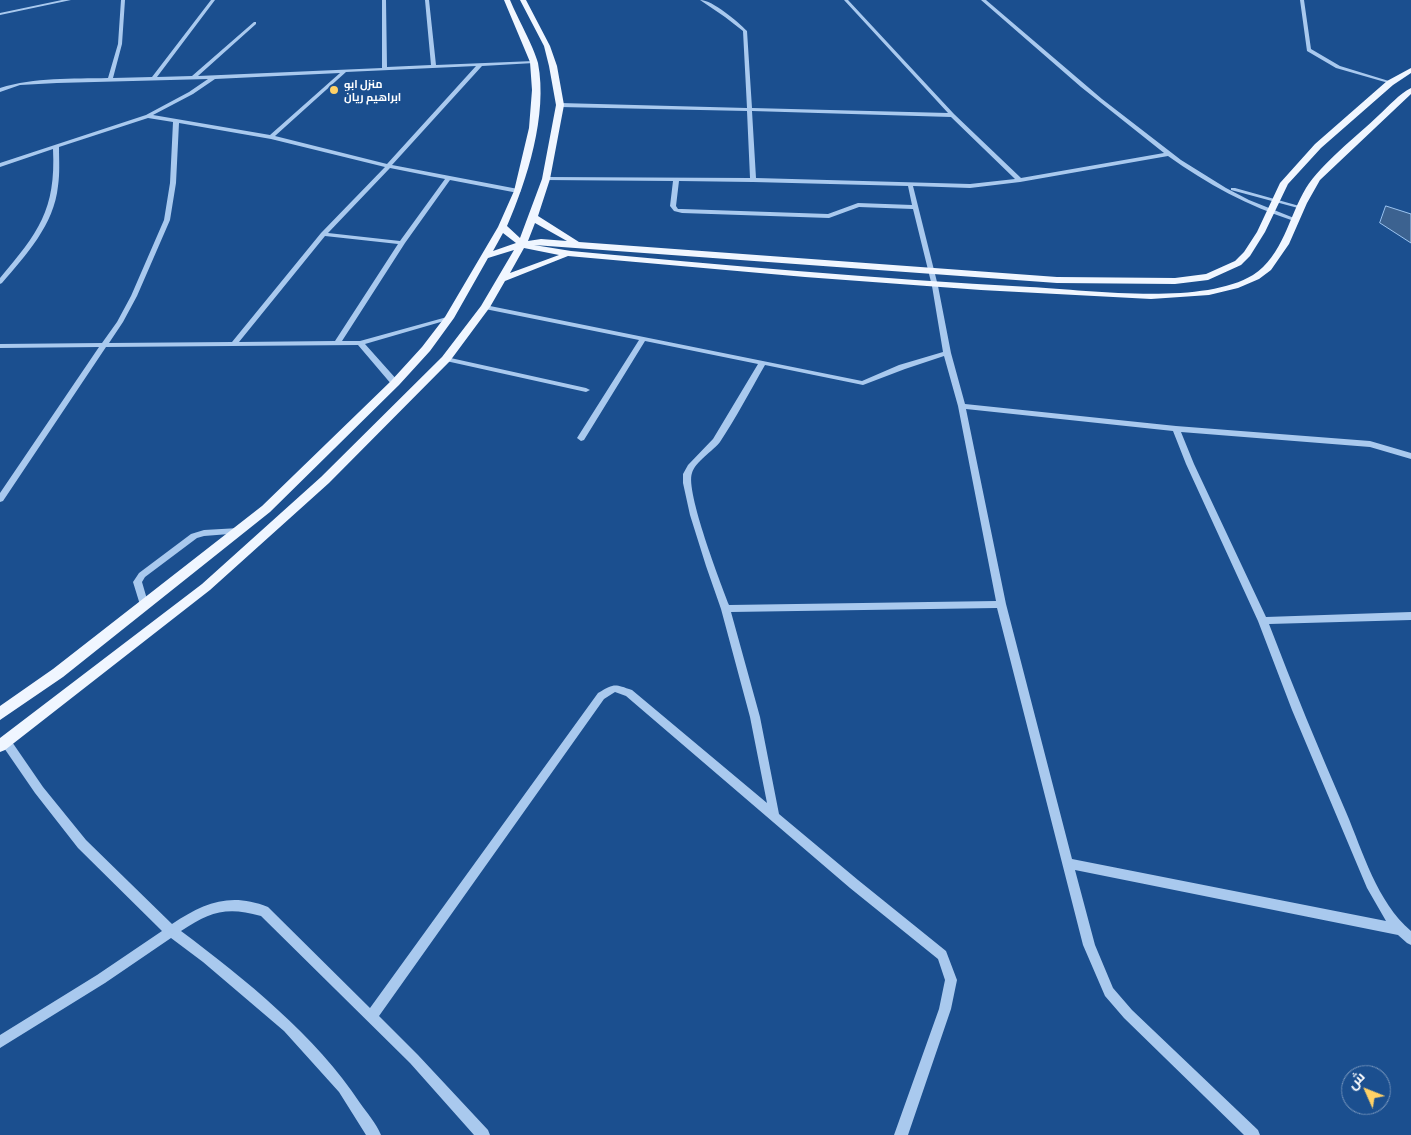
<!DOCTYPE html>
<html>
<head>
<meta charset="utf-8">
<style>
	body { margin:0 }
	#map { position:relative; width:1411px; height:1135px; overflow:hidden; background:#1b4f8f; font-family:Barlow,Cairo,sans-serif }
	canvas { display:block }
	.north { position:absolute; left:1341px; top:1065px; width:50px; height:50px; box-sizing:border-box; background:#1b4f8f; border:1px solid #7695bc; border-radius:50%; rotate:314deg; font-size:14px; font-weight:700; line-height:20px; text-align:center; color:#fff }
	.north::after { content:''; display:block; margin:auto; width:18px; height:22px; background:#ffd166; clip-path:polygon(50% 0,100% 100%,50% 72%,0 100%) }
</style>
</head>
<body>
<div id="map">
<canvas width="1411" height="1135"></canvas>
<div class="north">ش</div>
</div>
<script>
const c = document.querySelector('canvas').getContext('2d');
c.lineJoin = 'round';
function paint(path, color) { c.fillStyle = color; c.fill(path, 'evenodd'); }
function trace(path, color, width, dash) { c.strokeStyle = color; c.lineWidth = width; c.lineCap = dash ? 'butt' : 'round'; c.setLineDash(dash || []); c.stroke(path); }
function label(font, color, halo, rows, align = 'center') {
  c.font = font + ' Barlow,Cairo,sans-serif'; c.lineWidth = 5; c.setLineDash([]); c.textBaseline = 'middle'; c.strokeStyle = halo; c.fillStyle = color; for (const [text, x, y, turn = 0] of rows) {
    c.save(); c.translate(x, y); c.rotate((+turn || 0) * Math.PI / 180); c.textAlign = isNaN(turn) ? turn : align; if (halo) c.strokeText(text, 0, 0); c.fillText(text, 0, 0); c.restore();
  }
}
const water = new Path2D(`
	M1386 206 1411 214V243L1380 223Z`);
paint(water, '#3c6290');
trace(water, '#9cc4f0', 1);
paint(new Path2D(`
	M62 0H71L0 15V13Z
	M121 0H125L122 44 113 78 152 77 211 0H215L157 77 192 76 254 22H256V24L198 76 382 68V0H386L387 67 431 65 425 0H429L436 65 534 61 536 62 534 63 482 66 392 165 518 189 521 191 518 193 450 180 405 243 342 341H360L447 317H451V319L365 344 398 381V385H392L358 345 106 347 3 501 0 502V493L99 347 0 348V344L102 343 117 322 131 296 164 220 170 183 173 122 148 118 59 147C59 161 60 173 58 186 54 225 26 255 2 283L0 284V278C38 233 56 210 53 149L0 167V163L146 115 189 92 208 79 57 83 20 85 0 92V88C35 77 72 79 108 78L118 44ZM476 66 387 164 275 136 346 72ZM340 73 270 135 153 115 193 94 215 79ZM179 123 271 139 385 167 321 233 232 342 109 343 123 322 137 296 170 220 176 183ZM390 168 445 179 400 241 328 233ZM325 236 398 244 335 341 239 342Z
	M700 0C713 0 738 22 747 31L752 108 948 113 844 0H848L954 114 1021 178 1164 153 1081 87 981 0H986L1102 99 1181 160 1226 188 1249 200 1299 220 1294 221C1248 206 1207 184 1168 156L1020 182 970 188 913 186 938 286 951 353 965 404 1176 426 1370 441 1411 453V459L1370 447 1181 432 1194 464 1266 617 1411 612V620L1269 624C1293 687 1319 750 1346 812 1363 852 1377 902 1411 931V945L1407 943 1398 935 1075 870 1095 945 1113 988 1132 1010 1258 1130 1260 1135H1244L1124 1018 1105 996 1083 945 997 608 731 612 760 717 779 814 858 880 946 951 957 980 951 1009 908 1135H894L939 1009 945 980 938 959 850 888 626 696 615 692 604 699 379 1016 418 1055 488 1130 490 1135H474L410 1063 261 916C226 906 210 912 181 931 245 979 316 1036 360 1103 367 1113 376 1123 381 1135H366L339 1092 284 1031 203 962 171 938 105 983 0 1048V1035L97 975 162 931 78 848 35 793 2 745 1 742 2 739 6 738 10 739 43 787 86 840 172 924C204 903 230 892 268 907L370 1008 598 693C615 683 614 684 632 690L767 803 750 717 721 609 706 566 690 515 683 483V474L688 465 713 439 758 364 645 341 584 440 581 441 577 438 639 340 485 309 482 307 485 305 862 381 899 365 943 352 932 286 913 209 859 207 829 218 682 213 674 211 670 206 673 181 544 180 543 179 546 177 750 178 747 111 560 107 557 105 560 103 747 108 743 31 725 17ZM752 111 951 117 1015 179 970 184 756 178ZM679 181 753 182 908 186 912 205 858 203 828 214 682 209H678L676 206ZM944 356 958 406 996 601 729 605C721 584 685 491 692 473 695 462 713 451 720 442 736 418 750 391 765 365L863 385 905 369ZM966 409 1173 431 1186 464 1258 621 1292 710 1367 888 1386 921 1072 859 1006 604Z
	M1300 0H1304L1311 49 1340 66 1392 82V84L1336 68 1307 51Z
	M1231 188H1235L1303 207 1298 208 1231 190Z
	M443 357H446L586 388 590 390 586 392 446 361 442 359Z
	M239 528 242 529 243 531 242 533 204 536 197 538 145 577 142 582 149 606 147 608H141L133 582 139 573 191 534 204 530Z`), '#a9c9ee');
paint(new Path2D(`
	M504 0H510C517 17 534 47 538 63 548 115 527 180 507 226L520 238 542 179 556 105 549 66 544 46 520 0H526L550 46 557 66 564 105 550 179 538 216 579 242 1057 277 1175 278 1206 274 1235 261 1244 252 1257 232 1280 183 1315 144 1387 81 1411 68V73L1393 85 1321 148 1288 184 1265 232 1250 256 1241 265 1208 280 1175 284 1057 283 534 245 571 251C724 265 877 279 1030 287 1089 290 1202 306 1253 275 1283 256 1289 216 1306 188 1322 163 1357 136 1379 115 1389 106 1399 94 1411 88V94L1320 180 1307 203 1289 244 1271 270 1259 279 1238 288 1209 295 1151 299 981 290 805 277 568 256 505 281 490 307 450 361 329 483 210 590 5 750 0 752V738L202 584 321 477 442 357 481 306 514 250 488 258 454 318 430 351 399 385 270 512 63 677 0 720V706L53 669 262 506 391 381 422 347 445 317 498 227 514 191 529 128 532 90 530 62ZM535 223 567 241 541 239 528 241ZM503 233 516 243 493 251ZM524 248 559 255 510 273Z`), '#f0f6ff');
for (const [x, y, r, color] of [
	[334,90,5,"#ffd166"]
]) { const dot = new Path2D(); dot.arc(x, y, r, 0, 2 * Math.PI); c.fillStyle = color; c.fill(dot); trace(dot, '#1b4f8f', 2); }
label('bold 11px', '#fff', '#1b4f8f', [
	["منزل ابو",344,84],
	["ابراهيم ريان",344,97]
], 'left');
</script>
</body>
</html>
